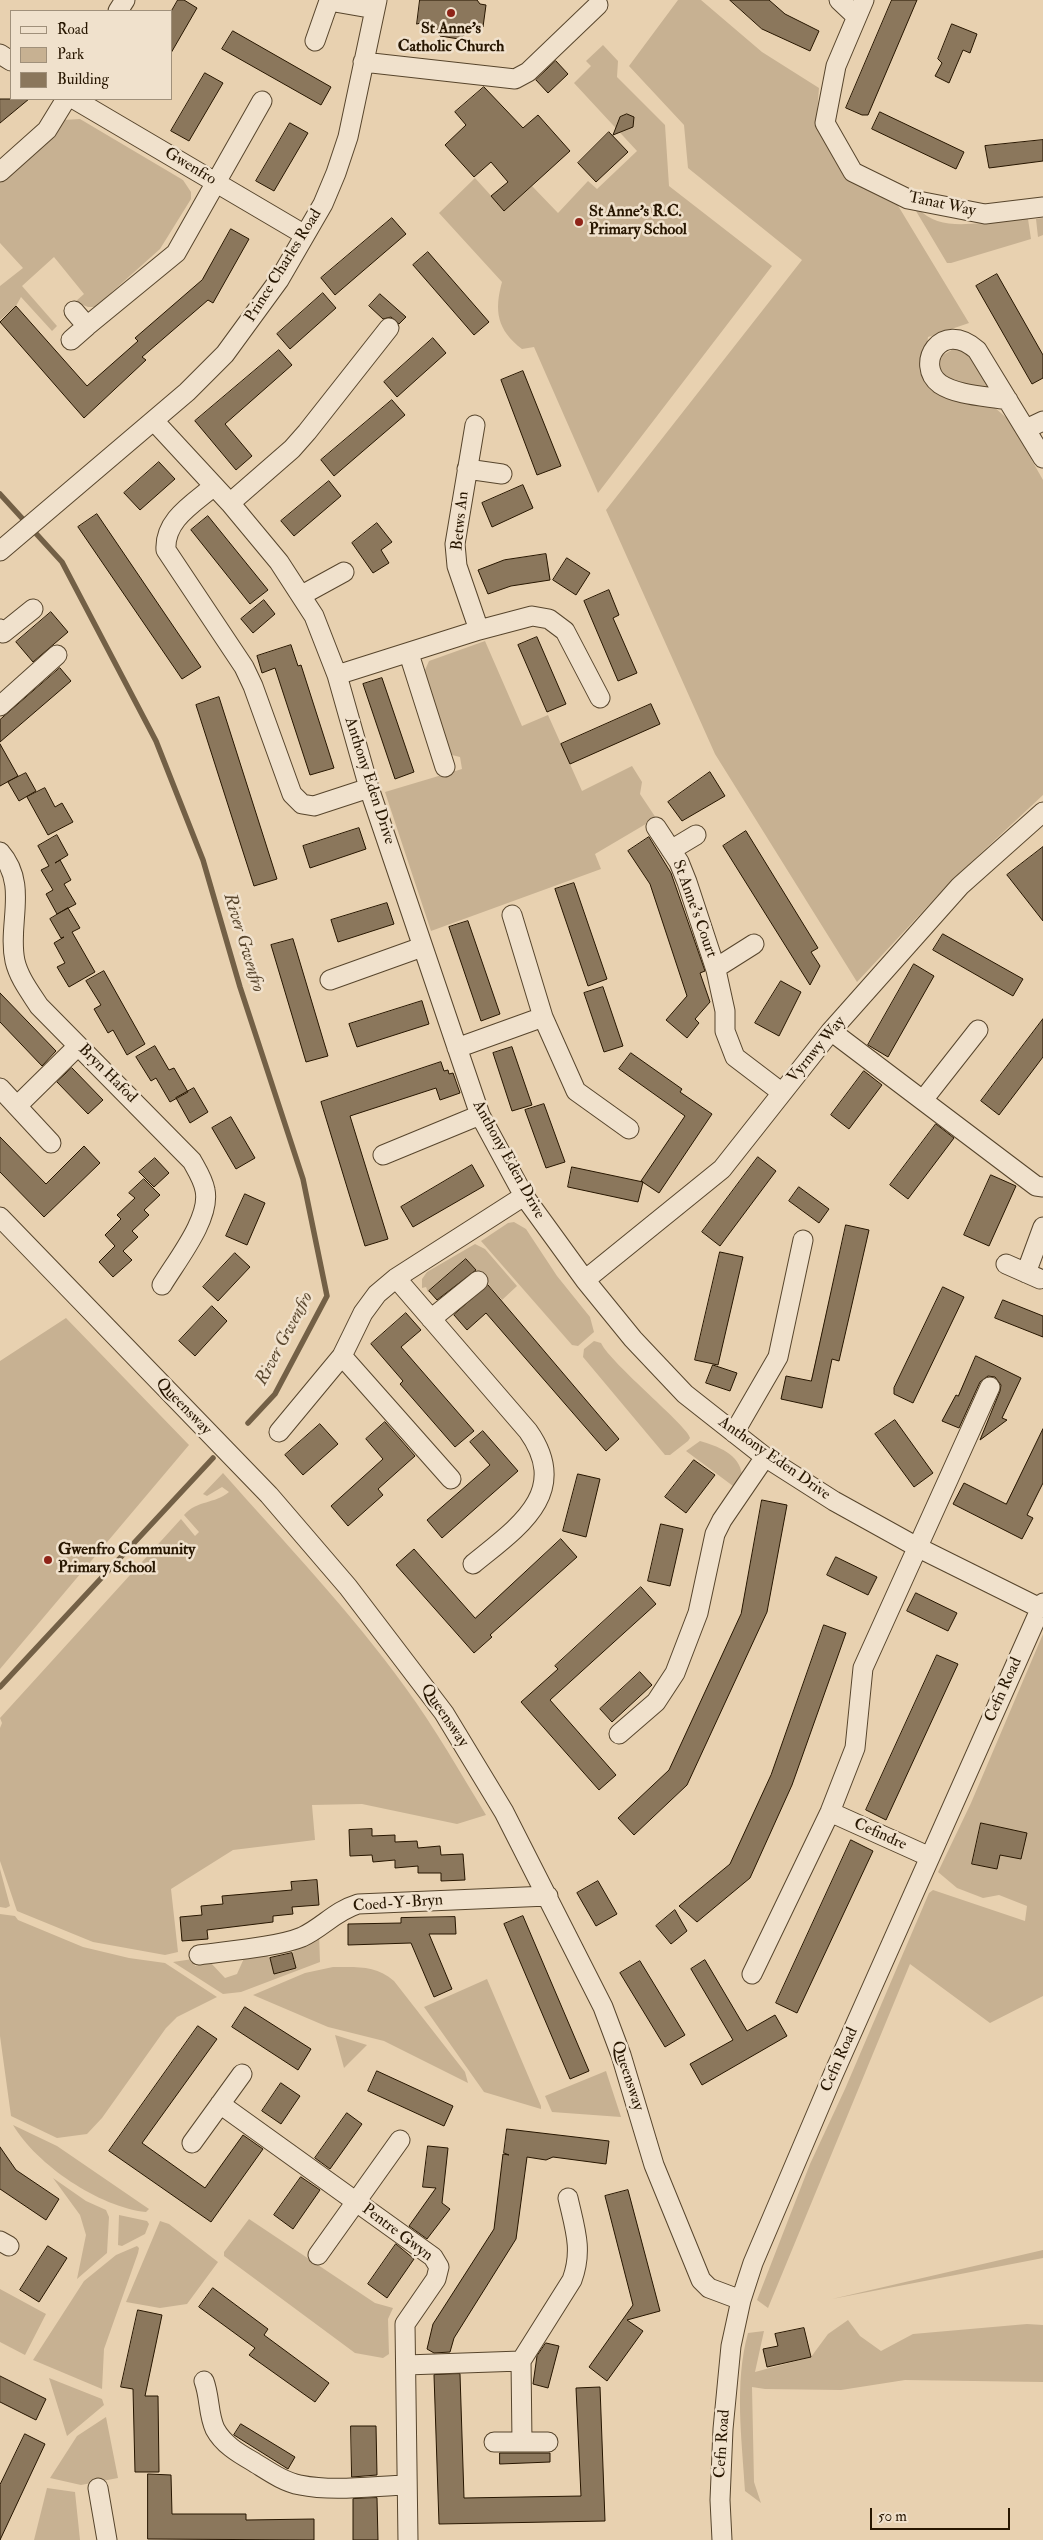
<!DOCTYPE html>
<html>
<head>
<meta charset="utf-8">
<style>
	body { margin:0 }
	#map { position:relative; width:1043px; height:2540px; overflow:hidden; background:#e8d1b0; font-family:"IM FELL Double Pica",serif }
	canvas { display:block }
	.legend { position:absolute; left:10px; top:10px; width:162px; height:90px; box-sizing:border-box; background:#f0e1cc; border:1px solid #a0907a; margin:0; padding:6px 9px; list-style:none; font-size:15px; color:#271600 }
	.legend li { display:flex; align-items:center; gap:10px; height:25px }
	.legend b { width:25px; border:1px solid #a0907a }
	.scale { position:absolute; left:870px; top:2508px; width:140px; height:22px; box-sizing:border-box; border:2px solid #271600; border-top:0; padding-left:6px; font-size:15px; line-height:18px; white-space:nowrap; color:#271600; -webkit-text-stroke:4px #f0e1cc; paint-order:stroke }
</style>
</head>
<body>
<div id="map">
<canvas width="1043" height="2540"></canvas>
<ul class="legend">
<li><b style="height:6px;background:#f0e1cc"></b>Road</li>
<li><b style="height:14px;background:#c7b192"></b>Park</li>
<li><b style="height:14px;background:#8b775c"></b>Building</li>
</ul>
<div class="scale">50 m</div>
</div>
<script>
const c = document.querySelector('canvas').getContext('2d');
c.lineJoin = 'round';
function paint(path, color) { c.fillStyle = color; c.fill(path, 'evenodd'); }
function trace(path, color, width, dash) { c.strokeStyle = color; c.lineWidth = width; c.lineCap = dash ? 'butt' : 'round'; c.setLineDash(dash || []); c.stroke(path); }
function label(font, color, halo, rows, align = 'center') {
  c.font = font + ' "IM FELL Double Pica",serif'; c.lineWidth = 5; c.setLineDash([]); c.textBaseline = 'middle'; c.strokeStyle = halo; c.fillStyle = color; for (const [text, x, y, turn = 0] of rows) {
    c.save(); c.translate(x, y); c.rotate((+turn || 0) * Math.PI / 180); c.textAlign = isNaN(turn) ? turn : align; if (halo) c.strokeText(text, 0, 0); c.fillText(text, 0, 0); c.restore();
  }
}
paint(new Path2D(`
	M678 0H701L762 52 819 88 816 126 844 177 897 204 969 323 928 337 924 367 994 407 1009 420 1043 480V795L952 880 857 982 715 754 606 510 802 260 688 168 684 125 629 66Z
	M603 45 618 61 617 77 665 125 669 186 772 266 598 493 534 347 522 349C497 330 494 311 502 282L439 213 475 178 504 210 532 186 558 213 588 181 597 189 637 151 574 83 591 66 586 61Z
	M80 119 183 180 191 192V199L160 249 95 307H88L75 302 84 294 54 257 22 286 57 326 52 331 21 297 16 306 0 320V286L23 268 0 243V179L63 120Z
	M918 208C937 231 971 223 998 222L1003 218 1028 219 1031 239 951 263H947L916 211Z
	M1043 218V235L1038 237 1036 219Z
	M955 348 967 351 990 389 985 390C967 385 930 381 943 355Z
	M485 641 522 726 548 715 582 791 632 766 642 782 640 794 656 818 595 854 601 869 431 931 385 792 462 769 460 757 444 753 422 677 429 661Z
	M514 1222 526 1229 557 1276 590 1317 594 1332 578 1346 572 1345 481 1241 508 1223Z
	M475 1244 485 1249 517 1286 502 1300 466 1259 428 1292 426 1287 422 1288V1279L427 1272Z
	M66 1318 189 1445 0 1669V1361Z
	M594 1341 601 1343C611 1364 689 1427 690 1438L688 1441 670 1455H665L583 1357 584 1349Z
	M700 1441C717 1446 740 1454 742 1475L733 1486 686 1451Z
	M223 1473C285 1543 350 1611 405 1687 435 1728 460 1772 486 1815L457 1824 362 1804 312 1805 315 1840 233 1850 171 1889 178 1952 165 1955 93 1942 17 1911 0 1861V1728L2 1723 0 1718 181 1519 195 1536 199 1532 184 1515C197 1500 215 1504 229 1492L222 1487 207 1496 203 1494Z
	M1043 1634V1996L990 2023 910 1964 768 2308 757 2300 810 2164 845 2089 929 1893 933 1890 1025 1921 1027 1906 999 1895 983 1898 957 1888 938 1872 971 1803ZM981 1823 1027 1833 1021 1859 1000 1855 997 1869 972 1864Z
	M0 1869 10 1906 6 1908 0 1907Z
	M0 1914 15 1916 18 1920 83 1947 129 1958 165 1963 217 1997 177 2017 166 2028 102 2118 87 2134 57 2138 11 2116 0 2036Z
	M319 1933 320 1962 241 1992 223 1994 173 1962 193 1959 195 1966 210 1962 225 1978 237 1974 245 1956 261 1952 270 1958 274 1974 296 1968 292 1953 302 1943Z
	M333 1967C357 1967 376 1965 394 1981L465 2072 468 2083 384 2041 328 2027 253 1995 305 1973Z
	M487 1979 541 2106V2109L484 2092 424 2007Z
	M335 2035 367 2045 344 2068Z
	M606 2071 621 2117 552 2112 545 2096Z
	M13 2125 57 2146 149 2209 146 2212C99 2207 37 2165 13 2125Z
	M53 2178 86 2201 106 2210 109 2217 107 2253 77 2279 86 2235 80 2215Z
	M119 2215 147 2221 149 2224 145 2234 122 2246 118 2245Z
	M249 2219 375 2303 393 2308 388 2319 389 2354 383 2358 355 2353 224 2256V2252Z
	M160 2221 169 2224 218 2262 187 2304 160 2308 126 2302Z
	M137 2246 139 2248 138 2253 104 2349 102 2389 33 2360 84 2281 116 2255Z
	M1043 2250V2258L832 2299Z
	M0 2289 46 2314 25 2355 0 2342Z
	M848 2320 860 2336 881 2351 913 2334 1027 2324 1043 2325V2382L905 2380 841 2390 765 2389 752 2387 754 2482 761 2503 745 2491C742 2439 734 2384 748 2333L764 2331 755 2372 811 2357 828 2334Z
	M49 2378 102 2399 104 2405 67 2436Z
	M106 2417 118 2478 81 2485 50 2478 77 2436Z
	M47 2488 75 2492 80 2540H34Z`), '#c7b192');
trace(new Path2D(`
	M0 494 62 562 156 741 203 860 240 987 303 1179 327 1296 275 1394 248 1423
	M0 1687 213 1458`), '#736046', 5.5);
const building = new Path2D(`
	M178 0H184L197 8 171 53V12Z
	M420 0H477L480 4 486 5 483 27 476 26 459 39 440 36 427 21 417 24Z
	M730 0H769L785 14 819 31 810 51 762 29Z
	M892 0H917L868 115H862L846 108Z
	M952 24 977 34 970 53 963 50 949 83 935 76 942 63 938 59Z
	M233 31 331 87 321 105 222 49Z
	M556 61 568 74 548 93 536 80Z
	M205 73 223 83 189 141 171 131Z
	M484 87 523 128 538 115 570 151 504 211 491 196 508 182 491 162 474 177 445 145 466 125 455 112Z
	M0 99H29L0 123Z
	M880 112 964 152 956 169 872 129Z
	M627 114 634 117 633 127 613 135 620 117Z
	M290 123 308 133 274 191 256 181Z
	M609 132 628 152 596 182 578 163Z
	M1043 140V161L989 168 985 146Z
	M392 218 406 234 335 295 321 278Z
	M231 229 249 239 213 303 208 300 142 357 146 360 84 418 0 322 16 306 87 386 138 341 135 338 202 280Z
	M428 252 489 322 474 335 413 265Z
	M997 274 1043 355V378L1032 384 976 286Z
	M323 293 336 308 290 349 277 334Z
	M380 294 406 317 399 324 391 317 383 319 369 306Z
	M433 338 446 353 397 397 384 382Z
	M279 350 292 365 225 424 252 456 236 470 195 421Z
	M523 371 561 466 537 475 501 380Z
	M392 400 405 415 334 476 321 460Z
	M159 462 175 479 140 510 124 493Z
	M329 481 341 496 294 536 281 521Z
	M523 485 533 508 492 527 482 503Z
	M97 514 201 667 182 679 78 527Z
	M208 516 268 590 250 604 191 530Z
	M377 523 392 542 381 550 389 563 373 573 352 543Z
	M546 554 550 580 511 586 488 594 478 570 504 560Z
	M567 558 590 573 576 595 553 580Z
	M609 590 619 615 613 618 637 673 618 681 584 601Z
	M264 600 275 614 253 633 241 619Z
	M51 612 68 632 33 662 16 642Z
	M537 637 566 704 547 712 518 645Z
	M291 645 298 666 301 665 334 768 310 775 275 668 262 673 257 656Z
	M60 668 71 681 0 742V720Z
	M382 678 414 772 395 779 363 684Z
	M219 697 277 879 254 886 196 705Z
	M651 704 660 724 570 764 561 744Z
	M0 744 18 776 0 786Z
	M710 772 725 796 682 821 668 802Z
	M26 773 36 791 19 801 8 782Z
	M45 788 55 807 62 803 73 822 48 835 27 797Z
	M359 828 366 849 310 868 303 846Z
	M746 831 818 948 811 952 820 966 810 985 723 846Z
	M57 835 68 855 55 863 60 860 71 880 64 884 76 904 57 914 46 894 53 890 41 870 49 866 38 846Z
	M649 837 671 873 705 971 700 973 710 1002 695 1019 699 1023 687 1038 666 1020 687 996 650 884 628 851Z
	M1043 847V921L1007 875Z
	M574 883 607 979 588 986 555 889Z
	M387 903 394 924 338 942 331 920Z
	M68 908 80 928 72 932 95 972 69 987 57 967 65 963 54 943 64 937 61 938 50 919Z
	M468 921 500 1014 481 1021 449 927Z
	M943 934 1023 979 1013 996 933 950Z
	M293 939 328 1056 306 1062 271 945Z
	M914 964 934 976 888 1057 868 1045Z
	M104 971 145 1044 127 1055 113 1030 108 1033 94 1009 101 1005 86 981Z
	M781 981 801 992 779 1036 755 1023Z
	M603 987 623 1046 604 1052 584 993Z
	M0 993 56 1051 42 1066 0 1022Z
	M422 1001 429 1024 357 1047 349 1024Z
	M1043 1019V1057L999 1115 981 1101Z
	M155 1046 169 1070 174 1068 188 1092 170 1102 156 1078 151 1081 136 1057Z
	M512 1047 532 1105 512 1111 493 1053Z
	M631 1053 682 1089 680 1092 712 1114 659 1193 641 1181 685 1116 619 1069Z
	M441 1062 444 1071 448 1070 449 1074 453 1073 460 1093 440 1100 436 1088 350 1116 388 1239 365 1246 321 1102Z
	M72 1068 103 1100 88 1114 57 1082Z
	M864 1071 882 1085 849 1129 831 1115Z
	M194 1088 208 1112 190 1123 176 1098Z
	M544 1104 565 1162 546 1168 525 1110Z
	M231 1117 255 1158 236 1169 212 1128Z
	M936 1124 954 1138 908 1199 890 1185Z
	M0 1137 46 1184 84 1146 100 1163 44 1217 0 1172Z
	M758 1157 776 1171 720 1246 702 1232Z
	M155 1158 169 1173 154 1187 139 1172Z
	M472 1165 484 1186 413 1227 401 1207Z
	M572 1167 643 1182 638 1202 568 1187Z
	M991 1175 1016 1186 989 1246 964 1235Z
	M144 1179 160 1195 144 1210 149 1215 132 1231 138 1237 123 1251 132 1260 113 1277 99 1262 115 1246 105 1235 121 1219 117 1215 135 1198 129 1193Z
	M799 1187 829 1209 819 1223 789 1201Z
	M245 1194 265 1203 247 1245 226 1236Z
	M846 1225 869 1230 839 1361 832 1359 822 1408 781 1399 786 1376 811 1381Z
	M720 1252 743 1257 718 1365 695 1360Z
	M235 1253 250 1267 218 1301 203 1287Z
	M466 1259 476 1270 437 1300 429 1291Z
	M488 1285 619 1439 606 1451 486 1313 467 1330 454 1315Z
	M943 1287 964 1297 913 1403 894 1394V1388Z
	M1003 1300 1043 1316V1337L995 1318Z
	M212 1306 227 1321 195 1356 179 1341Z
	M406 1313 421 1330 401 1347 474 1431 455 1447 400 1384 403 1381 371 1344Z
	M976 1356 1021 1378 1002 1418 1007 1420 980 1440 1000 1391 1001 1385 995 1377 988 1376 980 1382 959 1428 942 1421 956 1395 958 1396Z
	M713 1365 737 1373 730 1391 706 1383Z
	M895 1420 933 1473 914 1487 875 1434Z
	M385 1422 415 1456 378 1489 383 1495 348 1526 331 1506 383 1459 366 1439Z
	M320 1424 338 1444 303 1475 285 1455Z
	M1043 1429V1483L1027 1515 1033 1518 1022 1539 953 1504 964 1483 1006 1504Z
	M483 1431 518 1471 442 1538 427 1520 490 1465 470 1442Z
	M694 1460 715 1475 686 1513 665 1497Z
	M578 1474 600 1479 586 1537 563 1531Z
	M762 1500 787 1505 767 1612 687 1785 634 1835 618 1818 669 1770 741 1614Z
	M661 1524 683 1529 670 1586 648 1581Z
	M561 1539 577 1557 490 1635 492 1637 474 1653 396 1565 414 1549 475 1618Z
	M836 1557 877 1577 868 1595 827 1575Z
	M641 1587 656 1604 550 1700 616 1775 599 1790 521 1702 558 1669 555 1666Z
	M916 1593 957 1613 948 1631 907 1611Z
	M824 1625 846 1633 792 1785 750 1878 697 1922 679 1906 730 1864 771 1775Z
	M937 1655 958 1664 886 1820 866 1810Z
	M640 1672 652 1685 612 1722 600 1709Z
	M981 1823 1027 1833 1021 1859 1000 1855 997 1869 972 1864Z
	M372 1829V1836L395 1835V1842L417 1841 418 1848 440 1846 441 1855 463 1854 465 1880 441 1881V1873H418V1866L395 1868V1860L373 1862 372 1855 350 1856 349 1830Z
	M851 1840 873 1851 797 2013 776 2003Z
	M317 1880 319 1905 292 1907 293 1914 273 1916V1922L207 1930 208 1939 182 1941 180 1917 202 1915 201 1906 223 1904 222 1896 292 1890 291 1882Z
	M598 1881 617 1914 596 1926 577 1893Z
	M675 1910 687 1931 671 1944 656 1926Z
	M523 1916 589 2071 570 2079 504 1924Z
	M455 1917 456 1934H429L452 1989 434 1997 411 1943 348 1945V1924L401 1923V1918Z
	M292 1953 296 1968 274 1974 270 1958Z
	M705 1960 747 2031 775 2015 787 2036 702 2085 690 2064 733 2040 691 1969Z
	M640 1961 685 2035 665 2047 620 1973Z
	M245 2007 311 2049 298 2070 232 2027Z
	M198 2026 217 2039 142 2143 205 2188 243 2135 263 2149 211 2222 109 2151Z
	M377 2071 453 2106 444 2126 368 2091Z
	M281 2083 300 2096 281 2124 262 2111Z
	M347 2113 362 2124 330 2169 315 2158Z
	M507 2129 609 2141 606 2164 553 2157 546 2160 527 2157 516 2239 454 2338 450 2352 434 2353 427 2349 433 2324 494 2229 503 2154 509 2155 504 2153Z
	M428 2146 448 2148 442 2203 450 2209 427 2239 409 2226 436 2188 423 2187Z
	M0 2147 16 2170 59 2199 46 2220 0 2189Z
	M301 2177 320 2190 293 2229 274 2215Z
	M628 2190 660 2311 627 2320 643 2331 607 2381 589 2367 633 2305 605 2196Z
	M396 2244 414 2259 387 2298 368 2284Z
	M48 2246 67 2258 39 2302 20 2290Z
	M213 2288 268 2329 264 2335 329 2383 315 2402 249 2355 255 2348 199 2307Z
	M138 2310 162 2315 145 2396H158L159 2472H135L133 2389 121 2387Z
	M804 2328 811 2357 767 2367 763 2349 778 2346 775 2334Z
	M546 2343 559 2346 548 2388 533 2384 537 2356Z
	M460 2374 464 2498 581 2496 576 2388 600 2387 605 2521 439 2524 434 2375Z
	M0 2376 46 2399 36 2420 0 2402Z
	M241 2424 295 2457 288 2469 234 2435Z
	M351 2426H376L377 2475 352 2477Z
	M25 2434 45 2444 0 2540V2485Z
	M500 2453H550V2462L500 2464Z
	M148 2474 171 2475 172 2514H246V2520L314 2519V2540L148 2539Z
	M377 2498 378 2540H353V2499Z`);
paint(building, '#8b775c');
trace(building, '#271600', 1);
const minor = new Path2D(`
	M839 0 856 16
	M864 0 836 66 825 123 853 172 908 199 985 214 1043 207
	M118 11 125 0
	M315 41 329 1 375 9
	M0 54 11 61
	M363 62 515 79 528 72 598 5
	M74 99 305 235
	M0 172 47 130 66 99
	M74 311 87 326 176 253 262 101
	M71 340 87 326
	M1008 400C988 396 958 396 940 384 914 365 941 318 977 350L1043 458
	M155 422 230 503 279 562 314 616 337 675 369 788 480 1115 524 1196 585 1280 633 1339 685 1394 765 1457 834 1501 917 1547 1040 1608
	M475 425 455 544 457 566 479 630
	M1026 429 1043 421
	M467 469 502 474
	M214 486C193 504 164 520 166 550L244 667 253 686 292 794 302 804 314 806 369 788
	M230 503 292 449 307 432 389 328
	M0 551 187 392 225 354 279 280 323 204 336 173 348 137 377 0
	M302 595 344 572
	M0 629 3 633 33 609
	M409 654 445 767
	M337 675 479 630 532 616 549 619 565 631 600 698
	M0 706 57 655
	M656 827 679 862 687 882 716 970 725 1011V1031L735 1057 781 1092
	M671 850 696 835
	M0 852C29 885 7 924 15 961 19 978 30 992 39 1006L192 1161C197 1170 203 1179 205 1190 211 1218 177 1260 162 1285
	M512 915 543 1017 576 1091 629 1129
	M716 968 754 944
	M330 980 422 947
	M831 1031 1036 1186 1043 1187
	M457 1048 543 1017
	M0 1088 51 1143
	M923 1100 978 1030
	M17 1106 78 1046
	M383 1155 480 1115
	M0 1217 269 1495 348 1587 444 1713 504 1812 603 2007 621 2055 654 2165 701 2280 709 2288 741 2300
	M1006 1264 1040 1279
	M1026 1273 1043 1227
	M396 1278 528 1431C572 1493 517 1528 473 1564
	M585 1280 722 1169 831 1031 960 886 1043 812
	M431 1319 478 1281
	M342 1356 451 1479
	M279 1432 342 1356 363 1313 377 1294 396 1278 524 1196
	M734 1433 778 1357 803 1240
	M619 1734 656 1702 675 1673 698 1613 715 1534 722 1520 765 1457
	M830 1812 930 1857
	M199 1955C227 1951 278 1947 302 1937 322 1928 335 1911 358 1904L548 1896
	M752 1974 830 1812 855 1748 863 1668 990 1387
	M220 2104 433 2257 439 2267 436 2279 405 2324 408 2540
	M192 2143 242 2074
	M0 2241 9 2246
	M318 2255 400 2140
	M521 2361 572 2280C583 2250 575 2229 568 2198
	M406 2365 521 2361 522 2442
	M204 2381C210 2397 208 2414 215 2429 223 2444 238 2453 252 2461 267 2470 283 2482 300 2485 334 2492 373 2486 407 2485
	M494 2442H548
	M98 2488 107 2540
	M722 2540 720 2500 723 2429 731 2346 741 2300 753 2263 833 2075 1043 1603`);
trace(minor, '#57452c', 21);
trace(minor, '#f0e1cc', 19);
for (const [x, y, r, color] of [
	[451,13,5,"#8f2418"],
	[579,222,5,"#8f2418"],
	[48,1560,5,"#8f2418"]
]) { const dot = new Path2D(); dot.arc(x, y, r, 0, 2 * Math.PI); c.fillStyle = color; c.fill(dot); trace(dot, '#f0e1cc', 2); }
label('bold 16px', '#271600', '#f0e1cc', [
	["St Anne's",451,30,"center"],
	["Catholic Church",451,48,"center"],
	["St Anne's R.C.",589,213],
	["Primary School",589,231],
	["Gwenfro Community",58,1551],
	["Primary School",58,1569]
], 'left');
label('16px', '#271600', '#f0e1cc', [
	["Gwenfro",190,167,31],
	["Tanat Way",942,205,12],
	["Prince Charles Road",284,266,-58],
	["Betws An",461,521,-84],
	["Anthony Eden Drive",369,781,72],
	["St Anne's Court",694,909,70],
	["Vyrnwy Way",817,1050,-50],
	["Bryn Hafod",107,1074,45],
	["Anthony Eden Drive",508,1160,61],
	["Queensway",183,1407,46],
	["Anthony Eden Drive",774,1459,35],
	["Cefn Road",1004,1690,-66],
	["Queensway",444,1716,56],
	["Cefindre",880,1835,24],
	["Coed-Y-Bryn",398,1904,-4],
	["Cefn Road",840,2060,-66],
	["Queensway",627,2076,72],
	["Pentre Gwyn",397,2233,37],
	["Cefn Road",723,2444,-86]
]);
label('italic 18px', '#5a472e', '#f0e1cc', [
	["River Gwenfro",243,943,73],
	["River Gwenfro",285,1339,-62]
]);
</script>
</body>
</html>
